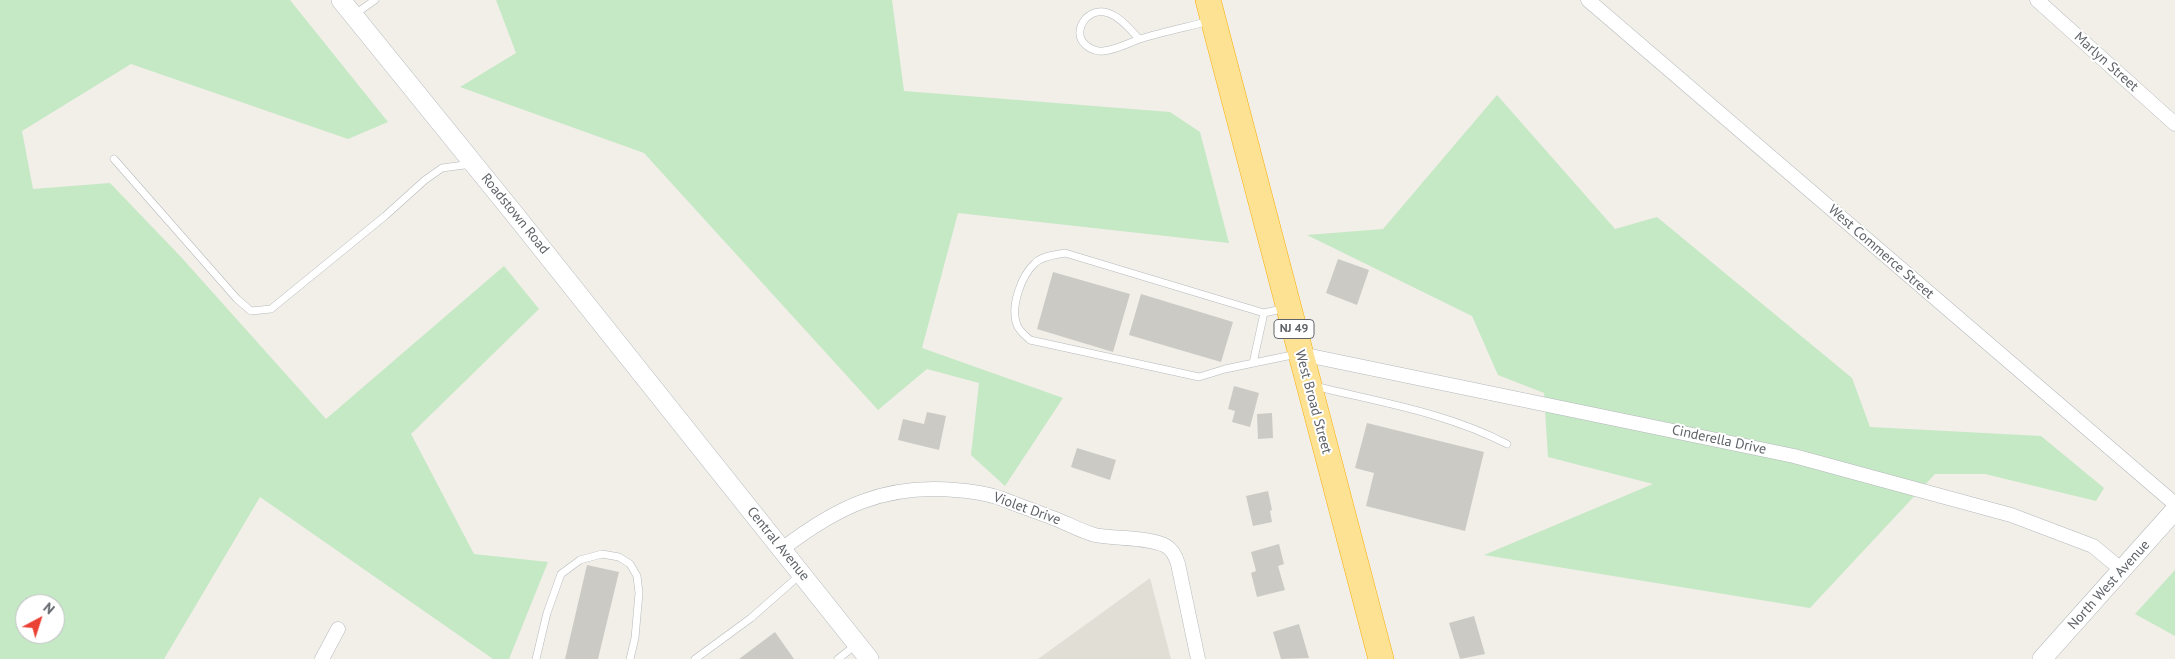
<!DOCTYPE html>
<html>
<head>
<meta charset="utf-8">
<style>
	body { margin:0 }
	#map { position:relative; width:2175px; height:659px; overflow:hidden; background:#f1efe8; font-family:"PT Sans",sans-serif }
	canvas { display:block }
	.north { position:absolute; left:15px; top:594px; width:50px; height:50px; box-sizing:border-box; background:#fff; border:1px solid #bfc1c3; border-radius:50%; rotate:40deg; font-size:14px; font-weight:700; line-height:20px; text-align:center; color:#5f6368 }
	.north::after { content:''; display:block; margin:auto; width:18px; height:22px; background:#ea4335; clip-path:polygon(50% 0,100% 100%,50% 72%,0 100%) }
</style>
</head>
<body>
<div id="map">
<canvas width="2175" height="659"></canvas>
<div class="north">N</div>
</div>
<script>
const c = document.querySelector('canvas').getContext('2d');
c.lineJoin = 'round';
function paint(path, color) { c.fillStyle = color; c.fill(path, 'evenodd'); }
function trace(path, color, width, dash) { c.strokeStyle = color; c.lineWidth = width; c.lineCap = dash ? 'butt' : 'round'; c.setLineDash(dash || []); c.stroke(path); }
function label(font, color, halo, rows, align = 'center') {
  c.font = font + ' "PT Sans",sans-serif'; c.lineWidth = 4; c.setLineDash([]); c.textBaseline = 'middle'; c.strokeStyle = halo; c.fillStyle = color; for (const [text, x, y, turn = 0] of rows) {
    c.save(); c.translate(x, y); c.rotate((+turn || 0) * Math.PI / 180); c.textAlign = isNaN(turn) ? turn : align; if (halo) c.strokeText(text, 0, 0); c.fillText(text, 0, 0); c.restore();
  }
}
paint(new Path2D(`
	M1150 578 1171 659H1038Z`), '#e1ded6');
paint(new Path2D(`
	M0 0H290L388 122 348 139 131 64 22 131 33 189 110 183 181 257 326 419 504 266 539 309 411 434 474 554 548 562 509 659H493L260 497 164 659H0ZM25 604H55V634H25Z
	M496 0H892L904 91 1170 112 1200 132 1229 243 958 213 922 348 1063 398 1005 486 971 455 979 383 927 369 878 410 644 153 460 87 516 53Z
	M1497 95 1615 229 1657 217 1852 378 1870 427 2041 436 2104 488 2096 501 1985 474H1935L1810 608 1484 555 1653 484 1548 457 1544 393 1498 375 1472 316 1307 235 1383 229Z
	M2175 570V636L2135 614Z`), '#c5e8c5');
paint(new Path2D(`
	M1338 259 1369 270 1357 305 1326 293Z
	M1053 272 1130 294 1113 352 1037 329Z
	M1141 294 1233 322 1221 362 1129 335Z
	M1234 386 1259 393 1250 427 1232 422 1235 411 1228 409Z
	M927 412 946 416 939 450 898 440 903 419 924 424Z
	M1272 413 1273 438 1258 439 1257 414Z
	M1367 423 1484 452 1465 531 1366 506 1374 473 1355 468Z
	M1077 448 1116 460 1110 480 1071 467Z
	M1268 491 1272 510 1270 511 1272 522 1253 526 1246 496Z
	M1279 544 1284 564 1278 566 1285 590 1257 597 1251 573 1256 571 1251 552Z
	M587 565 619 572 598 659H565Z
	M1474 616 1485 654 1460 659 1449 623Z
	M1299 624 1309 658 1281 659 1273 632Z
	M775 632 794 659H739Z`), '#cccac5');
const lane = new Path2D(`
	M355 14 375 0
	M1139 39C1127 25 1106 0 1086 18 1081 24 1078 31 1081 39 1085 47 1095 52 1103 51 1116 50 1128 43 1140 39 1163 32 1187 27 1210 21
	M114 159 237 299 251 311 271 309 385 216 425 180 442 168 472 164
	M1286 308 1264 313 1065 253C1055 255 1042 256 1035 263 1021 276 1010 307 1017 325 1019 331 1026 336 1030 340L1199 377 1225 369 1297 354
	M1253 363 1264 313
	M1314 386C1379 402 1448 413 1507 444
	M536 659 547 613 561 574 580 560 602 554 619 557 630 564 637 576 639 593 635 638 630 659
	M695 659 751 618 801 574
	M838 659 857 644`);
const street = new Path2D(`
	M1588 0 2175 504
	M2037 0 2175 124
	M1301 354 1794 456 2011 515 2093 546 2122 570
	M782 549C837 507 884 484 955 490 970 491 985 493 1000 498 1017 505 1035 511 1053 518 1067 523 1080 531 1095 535 1114 539 1150 537 1166 546 1173 550 1176 557 1178 564L1198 659
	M322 659 338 629`);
const secondary = new Path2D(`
	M341 0 516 216 869 659
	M2042 659 2175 510`);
const highway = new Path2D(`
	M1208 0 1381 659`);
trace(lane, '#b5b8bc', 8);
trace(street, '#b5b8bc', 15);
trace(secondary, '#b6babf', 20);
trace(highway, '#f9ab00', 26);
trace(lane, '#fff', 7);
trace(street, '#fff', 14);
trace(secondary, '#fff', 19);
trace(highway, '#fde293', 25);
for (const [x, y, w] of [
	[1294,329,40]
]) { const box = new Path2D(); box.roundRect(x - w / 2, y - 9.5, w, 19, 4); c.fillStyle = '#fff'; c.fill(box); trace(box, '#5f6368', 1); }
label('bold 12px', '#5f6368', null, [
	["NJ 49",1294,329]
]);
label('14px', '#5f6368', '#fff', [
	["Marlyn Street",2106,62,42],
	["Roadstown Road",515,214,51],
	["West Commerce Street",1881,252,41],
	["West Broad Street",1313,402,75],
	["Cinderella Drive",1719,440,12],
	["Violet Drive",1027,509,20],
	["Central Avenue",778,544,51],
	["North West Avenue",2109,585,-48]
]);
</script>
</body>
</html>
